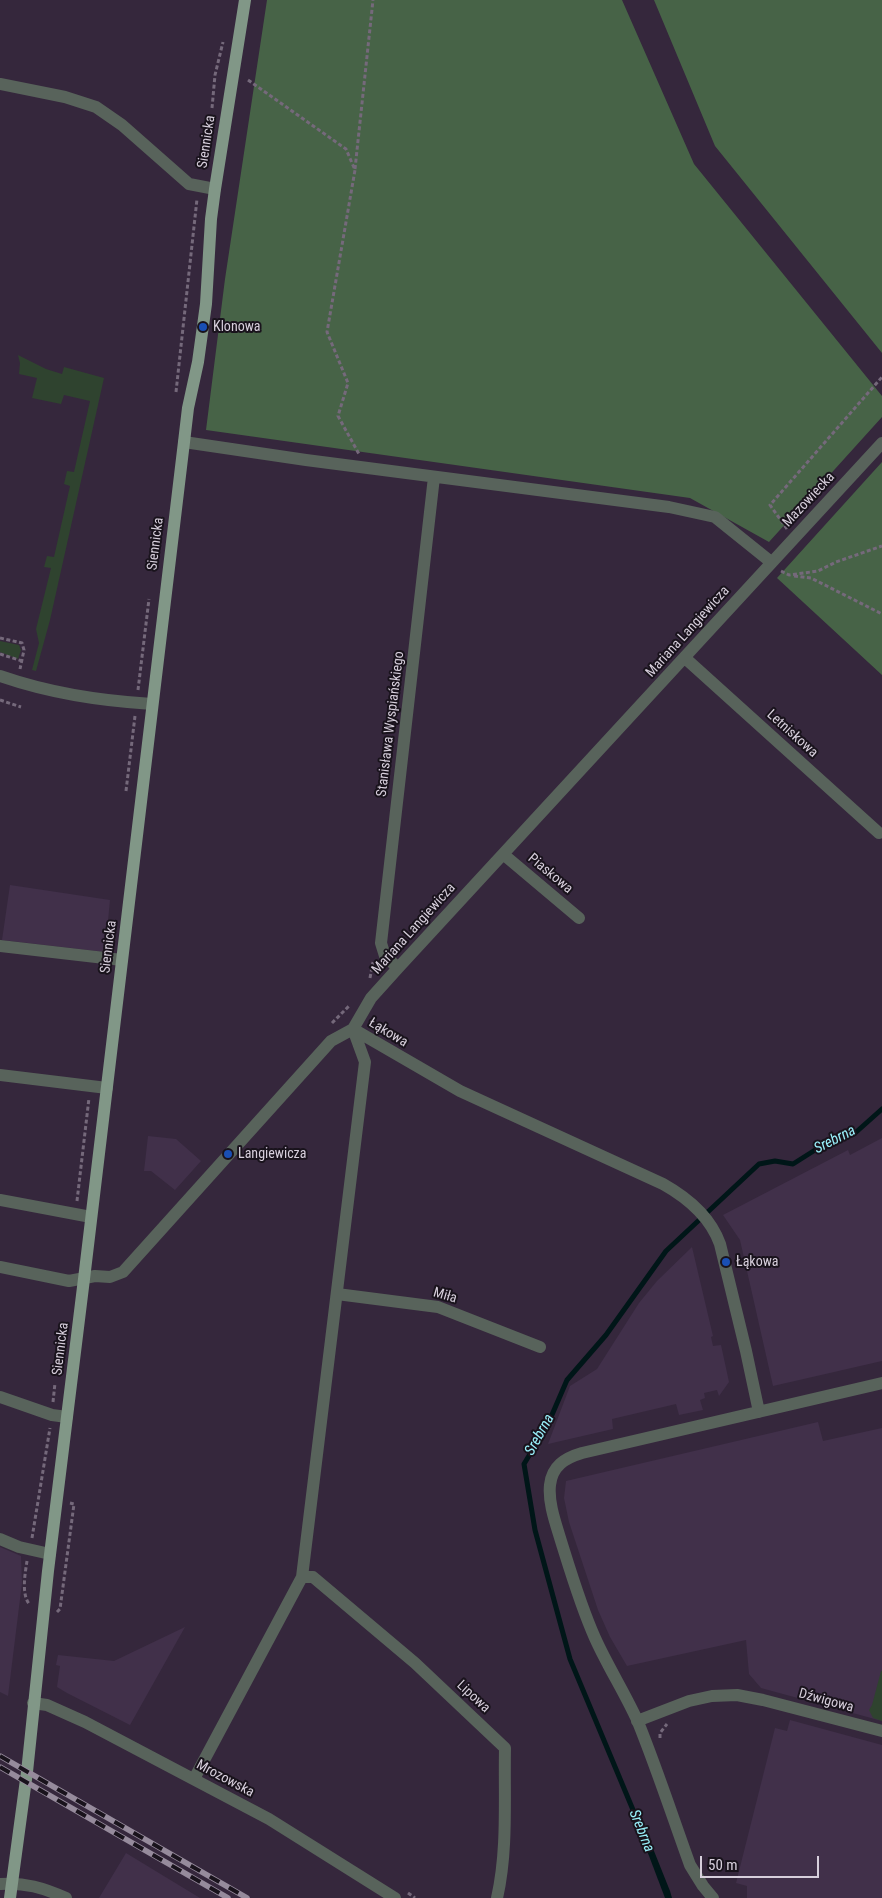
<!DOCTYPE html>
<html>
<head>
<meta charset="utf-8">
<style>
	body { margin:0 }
	#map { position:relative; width:882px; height:1898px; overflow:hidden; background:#35273c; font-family:"Roboto Condensed",sans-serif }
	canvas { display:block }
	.scale { position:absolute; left:700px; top:1856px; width:119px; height:22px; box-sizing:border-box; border:2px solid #d7cfdc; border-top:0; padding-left:6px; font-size:15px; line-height:18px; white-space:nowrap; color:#d7cfdc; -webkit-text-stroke:4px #19131c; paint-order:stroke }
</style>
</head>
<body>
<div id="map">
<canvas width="882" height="1898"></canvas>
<div class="scale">50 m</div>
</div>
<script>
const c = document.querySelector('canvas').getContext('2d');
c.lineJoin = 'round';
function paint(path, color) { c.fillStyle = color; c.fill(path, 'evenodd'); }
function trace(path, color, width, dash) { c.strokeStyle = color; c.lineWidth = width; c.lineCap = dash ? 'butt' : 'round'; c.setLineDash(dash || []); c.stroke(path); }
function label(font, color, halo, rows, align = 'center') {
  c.font = font + ' "Roboto Condensed",sans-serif'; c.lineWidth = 4; c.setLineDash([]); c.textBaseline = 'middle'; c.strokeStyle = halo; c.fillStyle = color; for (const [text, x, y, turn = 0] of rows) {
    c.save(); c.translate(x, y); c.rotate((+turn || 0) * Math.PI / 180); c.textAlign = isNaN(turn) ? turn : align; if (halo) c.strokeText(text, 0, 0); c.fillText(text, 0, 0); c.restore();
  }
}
paint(new Path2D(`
	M10 885 110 900 105 952 2 940Z
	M148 1136 176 1139 201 1161 175 1190 151 1171H144Z
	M882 1138V1361L773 1386 740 1240 723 1215 848 1150 850 1155Z
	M692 1247 713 1336 711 1337 713 1346 721 1345 729 1382 719 1396 717 1390 704 1393 705 1398 700 1400 703 1410 679 1415 676 1404 612 1419 613 1429 548 1444 570 1386 597 1369 639 1303 657 1281Z
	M818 1422 823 1441 882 1428V1721L761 1688 749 1674 746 1640 627 1666 610 1637 598 1610 569 1522 564 1498 566 1481Z
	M0 1547 21 1556 22 1583 8 1696 0 1692Z
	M185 1627 130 1725 67 1693 57 1687 60 1666 56 1665 58 1655 114 1661Z
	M790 1720 882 1745V1898H747V1886L736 1883 775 1728 787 1731Z
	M126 1853 200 1898H99Z`), '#41304a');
paint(new Path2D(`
	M18 355 46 369 62 374 64 367 104 378 50 620 36 671 32 670 39 643 36 629 51 568 44 567 47 556 54 557 70 486 64 484 67 471 74 472 90 401 64 395 61 404 32 398 37 378 19 374 20 363Z
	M0 641 19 645 21 650 18 659 0 652Z
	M881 1671H882V1721L873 1718 869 1710 872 1705Z`), '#2f432f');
paint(new Path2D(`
	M267 0H622L694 164 882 396V417L769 542 690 498 206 430 225 279Z
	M654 0H882V353L715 146Z
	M882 462V675L777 578Z`), '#476347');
paint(new Path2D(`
	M652 1846 670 1891 672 1898H665L646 1848Z`), '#001618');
trace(new Path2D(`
	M651 1853 570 1659 535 1530 524 1464 548 1424 567 1380 606 1335 666 1251 759 1164 775 1161 793 1164 823 1145 854 1134 882 1109`), '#001618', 5);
trace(new Path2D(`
	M248 80 346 149 355 170 327 332 348 383 338 416 359 454
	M212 108 215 75 223 42
	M355 169 373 0
	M176 392 197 199
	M787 529 770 505 882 377
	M781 571 789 575 818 571 836 562 882 546
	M794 576 811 578 882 614
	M0 638 22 643 24 650 20 669
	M0 654 22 661
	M138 690 149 599
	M0 700 21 707
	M126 791 135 716
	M370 978 373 962
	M332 1023 349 1006
	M77 1201 89 1098
	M53 1402 55 1383
	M32 1538 50 1428
	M27 1561C25 1574 21 1595 30 1605
	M57 1612 60 1609 74 1504 70 1503
	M660 1738V1733L667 1724
	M408 1893 415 1898`), '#75697b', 3, [4, 2.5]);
trace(new Path2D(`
	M0 84 65 97 96 107 122 125 189 184 215 189
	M184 442 306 460 669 507 715 517 771 562
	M685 658 879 833
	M0 676C49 693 100 701 152 704
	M503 854 579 918
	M0 946 122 960
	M398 968 385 956 381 943 434 477
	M353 1029 460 1091 663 1184C688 1198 710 1216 720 1244L746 1351 759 1412
	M0 1075 107 1088
	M0 1200 91 1217
	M0 1267 69 1281 95 1276 110 1277 123 1272 331 1041 353 1029 371 998 398 968 882 443
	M337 1294 438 1307 540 1347
	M0 1397 52 1415 67 1417
	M0 1539 19 1547 50 1554
	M302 1577H313L415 1663 505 1748C504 1797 508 1850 497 1898
	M33 1703 47 1705 85 1722 269 1819 395 1898
	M637 1721 689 1701 712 1696 737 1695 763 1700 882 1731
	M194 1779 302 1577 365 1062 353 1029
	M0 1884C24 1882 44 1888 66 1898
	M713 1898 703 1886 690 1865C673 1818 657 1769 638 1722 625 1693 608 1667 595 1638 581 1607 571 1573 561 1541 556 1524 548 1503 550 1485 552 1466 565 1458 582 1453L882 1383`), '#58635b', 12);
trace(new Path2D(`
	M10 1898 27 1772 48 1571 84 1279 184 442 188 408 198 362 206 304 211 219 215 189 245 0`), '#819787', 12);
const rail = new Path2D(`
	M0 1756 247 1898
	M0 1767 228 1898`);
trace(rail, '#968b9c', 5.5);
trace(rail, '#19131c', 4, [11]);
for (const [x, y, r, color] of [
	[203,327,5,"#1a4fb4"],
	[228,1154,5,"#1a4fb4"],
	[726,1262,5,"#1a4fb4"]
]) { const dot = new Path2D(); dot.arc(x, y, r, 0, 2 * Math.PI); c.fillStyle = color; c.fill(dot); trace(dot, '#19131c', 2); }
label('14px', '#d7cfdc', '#19131c', [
	["Siennicka",207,142,-81],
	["Mazowiecka",809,500,-47],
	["Siennicka",156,544,-83],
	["Mariana Langiewicza",688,632,-48],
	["Stanisława Wyspiańskiego",391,724,-83],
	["Letniskowa",792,734,42],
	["Piaskowa",550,874,40],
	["Mariana Langiewicza",414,929,-48],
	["Siennicka",109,947,-83],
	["Łąkowa",388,1033,31],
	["Miła",445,1296,16],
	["Siennicka",61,1349,-83],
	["Lipowa",473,1697,43],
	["Dźwigowa",826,1701,15],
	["Mrozowska",225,1779,28]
]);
label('14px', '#d7cfdc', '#19131c', [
	["Klonowa",213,327],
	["Langiewicza",238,1154],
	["Łąkowa",736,1262]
], 'left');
label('italic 15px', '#99f1fb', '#19131c', [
	["Srebrna",835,1140,-27],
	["Srebrna",540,1435,-61],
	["Srebrna",641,1831,68]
]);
</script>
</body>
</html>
